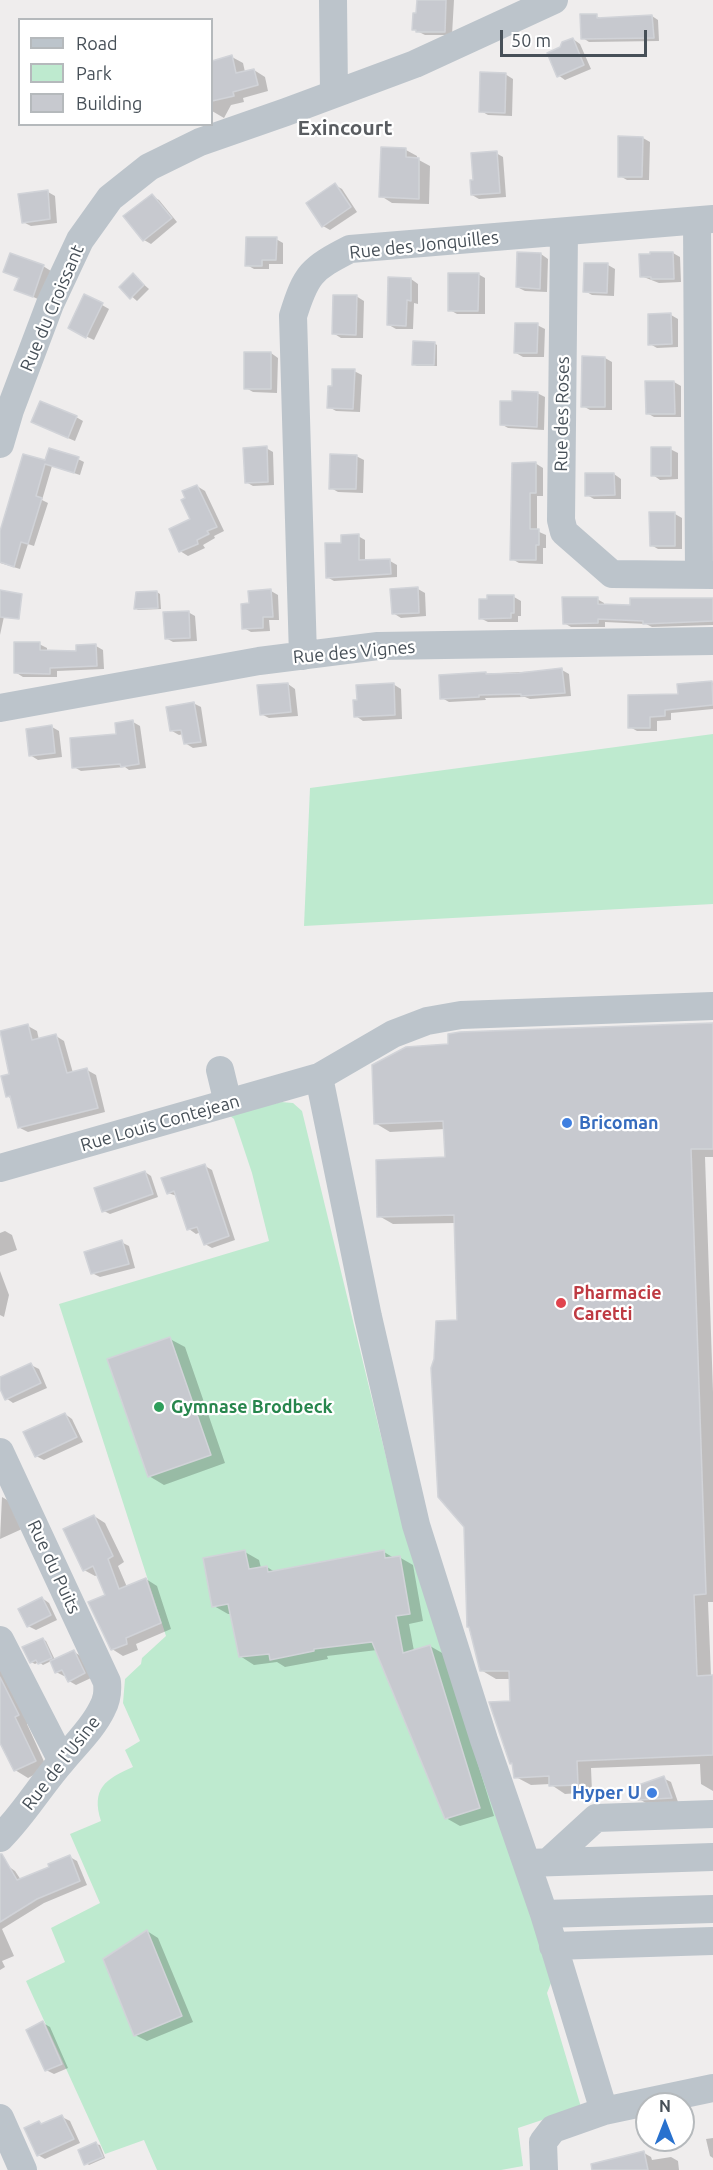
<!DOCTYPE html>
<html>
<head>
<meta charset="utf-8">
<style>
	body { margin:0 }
	#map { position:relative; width:713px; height:2170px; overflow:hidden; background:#efeded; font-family:Ubuntu,sans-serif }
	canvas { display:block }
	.legend { position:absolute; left:18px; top:18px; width:195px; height:108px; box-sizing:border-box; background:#fff; border:2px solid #b5b9bc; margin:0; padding:8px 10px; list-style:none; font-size:18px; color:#475058 }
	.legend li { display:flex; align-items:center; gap:12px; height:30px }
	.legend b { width:30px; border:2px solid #b5b9bc }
	.north { position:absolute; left:635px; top:2092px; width:60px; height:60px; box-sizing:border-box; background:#fff; border:2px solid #b5b9bc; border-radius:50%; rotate:0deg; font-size:16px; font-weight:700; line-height:24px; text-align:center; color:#475058 }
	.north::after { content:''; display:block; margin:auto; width:21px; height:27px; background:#2871ce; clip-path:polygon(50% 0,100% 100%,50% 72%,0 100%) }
	.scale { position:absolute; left:500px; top:30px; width:147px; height:27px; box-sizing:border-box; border:3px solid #475058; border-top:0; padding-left:8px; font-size:18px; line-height:21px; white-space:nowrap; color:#475058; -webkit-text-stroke:4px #fff; paint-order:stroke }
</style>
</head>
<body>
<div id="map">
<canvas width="713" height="2170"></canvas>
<ul class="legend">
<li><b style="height:8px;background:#bcc4cb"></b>Road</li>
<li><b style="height:16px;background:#beeacf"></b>Park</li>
<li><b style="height:16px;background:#c7c9cf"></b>Building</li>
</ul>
<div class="north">N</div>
<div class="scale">50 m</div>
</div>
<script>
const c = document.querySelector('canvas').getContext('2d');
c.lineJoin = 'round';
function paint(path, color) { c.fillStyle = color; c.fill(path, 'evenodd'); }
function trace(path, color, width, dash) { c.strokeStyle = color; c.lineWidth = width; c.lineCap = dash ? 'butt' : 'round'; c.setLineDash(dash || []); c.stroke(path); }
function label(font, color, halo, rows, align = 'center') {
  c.font = font + ' Ubuntu,sans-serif'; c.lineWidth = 4.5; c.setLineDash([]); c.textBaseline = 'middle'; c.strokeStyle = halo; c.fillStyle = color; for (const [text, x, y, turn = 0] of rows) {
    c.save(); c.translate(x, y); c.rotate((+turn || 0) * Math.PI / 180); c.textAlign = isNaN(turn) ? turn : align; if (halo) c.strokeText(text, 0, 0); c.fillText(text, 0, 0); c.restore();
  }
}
paint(new Path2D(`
	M713 734V904L304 926 310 788Z
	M281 1102 293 1103 302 1111 387 1461 553 1978 547 1993 581 2107 518 2128 523 2166 501 2170H157L144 2140 105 2154 26 1981 65 1962 51 1928 100 1903 70 1834 101 1821C91 1789 105 1779 133 1767L125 1750 140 1741 123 1703 125 1679 141 1664 142 1658 166 1636 59 1304 269 1241 252 1173 234 1119 229 1115Z`), '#beeacf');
paint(new Path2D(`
	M418 0H454L452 35H425L413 29 418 15Z
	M596 16 602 19 652 16 658 20 659 41 589 42 583 38Z
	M573 39 580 44 591 69 565 80 558 75Z
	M232 57 243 63 245 72 254 70 265 77 268 91 243 98 244 102 231 105 224 118 212 111V62Z
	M505 74 513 79 512 116 488 115 481 111Z
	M643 138 650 142 649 180H627L620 176Z
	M406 150 417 156V159L430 166 429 204 392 203 381 196Z
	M496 153 503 157 506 197 479 199 472 195Z
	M335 185 342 189 357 212 330 230 323 226Z
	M48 192 55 196 57 223 31 226 23 222Z
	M152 196 159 200 177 222 151 244 144 240Z
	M276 239 283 243V264H269V269H254L247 265Z
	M519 253 541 254 548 259 547 292 525 291 517 287Z
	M673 253 680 257 681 282 659 283 641 276V256Z
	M608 265 615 269 614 296 592 295 585 291Z
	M43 266 51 271 40 300 16 289 20 279 5 272Z
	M478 274 485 278V314H457L450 310Z
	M133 275 149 289 137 301 121 287Z
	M411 279 418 284V304L414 303 413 329H396L389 325Z
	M356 296 364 301 363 338H341L333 333Z
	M102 305 109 309 94 340 77 332Z
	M671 315 678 319V347L657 348 650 344Z
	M537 325 545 329 544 357H523L516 353Z
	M434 343 437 345V366H417L413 364Z
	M271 353 278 358 277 393 253 392 246 388Z
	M605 358 612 362V410H590L583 406Z
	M354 371 362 375 360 412 336 411 329 407 333 388Z
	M674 382 681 386V417H654L647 413Z
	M537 393 545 397 544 430 508 428 501 424 513 403Z
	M76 417 83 421 75 441 40 426Z
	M266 448 273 452 274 485 253 486 246 482Z
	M670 449 678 453V479L660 480 653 475Z
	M356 456 364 460 363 493 338 492 331 488Z
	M78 459 84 462 80 475 52 466 42 500 48 503 34 546 28 544 20 569 0 563V535L46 462Z
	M535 463 543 468V496H537V531L546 535V548H543V564L519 563 512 559Z
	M614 474 621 479V499H594L587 495Z
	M197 486 205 491 224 531 214 536 215 538 203 545 205 548 188 556 180 551 192 520Z
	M675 514 682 518V549H658L651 545Z
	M358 536 365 540V562L390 561 397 565V577L334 581 327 577 342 544Z
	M418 589 425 593 426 616 401 618 393 613Z
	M271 591 278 595 279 620H269L270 631 251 632 244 628 250 605Z
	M157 592 160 594 161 609 138 610 135 608Z
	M0 595 8 598 0 635Z
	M514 597 521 601V616H518V622H488L480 618Z
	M708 598H713V625L652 627 646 624 605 622V627H571L564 623 597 599 604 603V606L631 607 708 600Z
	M188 612 195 616 197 641 173 642 166 638Z
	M39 644 47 648V651L78 652 96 646 103 650 104 669 57 671V677H23L15 672Z
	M562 670 569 674 571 696 530 699 525 697 485 698 486 700 449 702 442 698 440 676Z
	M711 682 713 683V709L671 713V720L657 721V731H637L630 727 680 695Z
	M288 684 295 689 298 716 269 718 261 714Z
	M393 684 401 689 402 719 363 721 356 716Z
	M193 703 201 707 207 746 193 748 185 743 183 734 179 735 172 731Z
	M133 722 140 726 146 768 129 770 125 767 81 771 74 767Z
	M52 727 59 731 62 757 38 760 30 755Z
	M713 1024V1157H705L713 1392V1602H708L711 1676H713V1791L701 1784 700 1764 591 1768 592 1792 565 1794 550 1784 531 1785 516 1777 514 1764 511 1763V1679H496L481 1670 458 1321 456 1223 393 1224 379 1216 446 1158 445 1129 390 1132 375 1123Z
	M28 1026 37 1031 39 1040 56 1036 64 1041 73 1073 87 1070 96 1075 105 1112 28 1132 20 1128 12 1099 7 1096 11 1075Z
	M205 1166 212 1170 235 1240 212 1248 205 1244 201 1232 196 1234 189 1229 177 1196 168 1193Z
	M145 1172 151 1176 158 1197 110 1214 104 1211Z
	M5 1231 12 1235 17 1250 0 1256V1233Z
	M121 1242 129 1246 135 1268 100 1277 92 1273Z
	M0 1271 9 1295 4 1317 0 1315Z
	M170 1339 185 1347 225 1463 164 1485 149 1476Z
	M31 1365 39 1369 47 1388 13 1403 6 1398 0 1385V1379Z
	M65 1414 72 1419 83 1442 44 1460 36 1456Z
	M2 1497 9 1501 22 1529 0 1539Z
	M94 1516 105 1523 124 1562 118 1566 127 1587 146 1579 157 1586 171 1629 136 1644 138 1650 123 1656 112 1649 107 1595 98 1575 95 1576 84 1570Z
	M245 1552 259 1560 261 1568 267 1567 275 1572 384 1552 394 1558 399 1557 413 1565 423 1621 409 1624 414 1651 430 1646 444 1654 494 1816 460 1826 446 1818 377 1650 327 1656 328 1659 285 1667 277 1662 254 1665 240 1656 232 1614H228L214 1606Z
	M42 1598 49 1603 57 1620 36 1630 28 1626Z
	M43 1639 46 1641 55 1660 74 1652 81 1656 91 1678 76 1685 69 1681 66 1675 64 1676 56 1672 51 1661 43 1665 39 1662 35 1664 31 1662Z
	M0 1664 31 1722 27 1724 47 1768 28 1778 15 1770 0 1739Z
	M663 1778 671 1782 678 1802 646 1803 639 1799Z
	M70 1857 77 1861 87 1885 44 1903 2 1929 14 1956 2 1961 5 1967 0 1970V1871L8 1866 15 1871 21 1880 51 1868Z
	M147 1931 158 1938 193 2022 147 2041 135 2035Z
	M43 2023 50 2027 68 2068 54 2074 46 2070Z
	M62 2117 70 2121 80 2143 45 2159 38 2155 39 2123 44 2125Z
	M713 2138V2158L710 2156 706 2139Z
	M96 2144 100 2145 105 2158 89 2165 86 2163Z
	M644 2153 651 2157 652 2160 671 2157 678 2161 679 2170H616Z`), '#0003');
const building = new Path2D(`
	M417 0H446L445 32H416V30H412L413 13H416Z
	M580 14H597V18L652 15 654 38 581 39Z
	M573 38 584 65 557 77 547 53 560 47 562 42Z
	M232 55 236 73 254 69 258 85 233 92 234 96 212 101V61Z
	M480 72 506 73 505 113 479 112Z
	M618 136 643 137 642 177H618Z
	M381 147 406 148V157L419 158V199L379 197Z
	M497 151 500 193 471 195 470 180H473L471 153Z
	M335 183 351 207 322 227 306 203Z
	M48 190 50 219 22 223 18 194Z
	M152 194 172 218 143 241 123 216Z
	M246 237H277L276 260H262V266H245Z
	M517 252 541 253 540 289 516 287Z
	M650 252H673L674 279H651V277H640L639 254H650Z
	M10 253 44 265 33 297 14 290 19 278 3 272Z
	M584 263H608L607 293 583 292Z
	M133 273 144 285 130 299 119 287Z
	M448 273H479L478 311H448Z
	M388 277 411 278V301L407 300 406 326 387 325Z
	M84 294 103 303 86 338 68 328Z
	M333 295H357L356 335 332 334Z
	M671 313 672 344 648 345V314Z
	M515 323H538L537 353H514Z
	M413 341 435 342 434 365H412Z
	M244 352H271V389H244Z
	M582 356 605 357V407H581Z
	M332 369H355L353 409 327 408 328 386H332Z
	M645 381H674L675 414H646Z
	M512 391 538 392 537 427 500 425V401H512Z
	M40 401 77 416 68 438 31 422Z
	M267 446 268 482 245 483 243 448Z
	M651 447H671V476H651Z
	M49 448 79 457 74 473 45 464 36 496 42 498 28 544 21 542 14 567 0 562V531L23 454 45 460Z
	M330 454 357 455 356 489H329Z
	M536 462V493H530V529H539V545H536V560H510L512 463Z
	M585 473H614L615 495 585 496Z
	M197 485 217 527 207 531 209 534 197 540 198 544 179 552 169 529 190 519 181 500 185 498 182 491Z
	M649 512H675V546H650Z
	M359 534V560L390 559 391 574 326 578 325 543H341V535Z
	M418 587 419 613 392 614 390 589Z
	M271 589 273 617H263V628L242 629 241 604 249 603 248 591Z
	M0 590 22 594 19 619 0 617Z
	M157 591 158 608 134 609 136 592Z
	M487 595H514V613H511V618L479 619V599H487Z
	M562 597H598V604L630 605V598H713V621L643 624V621L598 619V623L563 624Z
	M189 611 190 638 165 639 163 612Z
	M14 642H40V650L76 651V645L96 644 97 666 50 668V674L14 673Z
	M562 668 565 693 521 696V694L479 695V697L440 699 439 675 486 672V674L519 673Z
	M712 681 713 705 665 710V716L650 717V728H628V695L678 694 677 684Z
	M288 683 291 712 260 715 257 685Z
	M394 683 395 715 354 717 353 700H357L356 685Z
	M194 702 201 742 184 744 181 730 170 731 166 707Z
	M133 720 139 764 121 767 120 764 72 768 70 738 116 734 115 723Z
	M52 725 55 753 29 756 26 729Z
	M713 1023V1149H691L706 1594 694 1595 697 1676 713 1675V1755L577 1761 578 1785 549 1786V1776L514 1778 512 1763 510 1764 489 1702 510 1701 509 1671H480L469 1627H467L464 1527 438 1497 431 1368 434 1359 436 1321 457 1320 454 1215 377 1217 376 1160 445 1157 443 1121 374 1124 372 1065 406 1047 448 1044V1034L460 1032Z
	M28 1024 32 1040 56 1034 67 1073 87 1068 98 1108 18 1128 10 1096 6 1097 1 1076 9 1074 0 1031Z
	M205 1164 229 1236 204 1245 197 1227 187 1230 174 1191 167 1194 161 1178Z
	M145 1171 153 1194 102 1212 94 1188Z
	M122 1240 129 1264 91 1274 84 1252Z
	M170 1337 211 1455 148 1477 107 1359Z
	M31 1363 41 1383 5 1400 0 1389V1377Z
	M65 1413 77 1437 35 1457 23 1432Z
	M94 1515 113 1556 108 1559 119 1589 146 1578 161 1623 126 1638 127 1644 111 1650 88 1602 105 1595 93 1566 83 1571 63 1529Z
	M245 1550 249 1569 267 1566 268 1572 384 1550 385 1558 400 1556 410 1614 396 1616 403 1653 430 1645 480 1808 445 1819 372 1642 314 1649V1651L270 1660 269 1654 239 1657 228 1604 212 1607 203 1558Z
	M42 1597 51 1615 27 1627 18 1609Z
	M43 1638 52 1658 38 1664 36 1660 30 1663 22 1647Z
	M74 1650 85 1673 68 1682 62 1670 55 1673 50 1661Z
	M0 1677 19 1715 15 1717 36 1761 14 1771 0 1743Z
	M664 1776 672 1798 638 1800 633 1787Z
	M0 1854H2L17 1880 49 1867 48 1864 70 1855 80 1881 37 1899 0 1922Z
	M147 1930 182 2016 134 2036 103 1959Z
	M43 2021 62 2064 45 2071 26 2030Z
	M62 2115 74 2139 37 2156 24 2128 39 2121 41 2124Z
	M96 2142 103 2157 84 2165 78 2150Z
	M644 2151 648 2170H592L591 2164Z`);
paint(building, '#c7c9cf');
trace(building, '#d1d3d8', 1.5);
trace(new Path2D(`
	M333 0 334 94
	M697 221 699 575
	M564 232 561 520 564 532 612 574 713 575
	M0 444 10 410 50 304 80 240 110 198 149 167 200 142 286 112 415 64 554 0
	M303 656 293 316C306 274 311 269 350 249L713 219
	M0 708 259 661 378 646 713 641
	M220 1070 228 1103
	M319 1077 368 1317 416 1525 484 1740 544 1914 604 2111 713 2088
	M0 1168 319 1077 393 1034 427 1021 461 1015 713 1006
	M0 1452 107 1682C108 1693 107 1700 102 1709 93 1728 75 1745 62 1761 40 1786 24 1814 0 1838
	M0 1640 62 1761
	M548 1862 596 1818 713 1814
	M527 1863 713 1857
	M544 1914 713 1909
	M553 1946 713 1941
	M0 2118 23 2170
	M544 2170 543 2142 553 2129 604 2111`), '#bcc4cb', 28);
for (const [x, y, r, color] of [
	[567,1123,6,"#3f7fe0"],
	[561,1303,6,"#e0444e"],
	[159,1407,6,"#2e9e5b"],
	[652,1793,6,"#3f7fe0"]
]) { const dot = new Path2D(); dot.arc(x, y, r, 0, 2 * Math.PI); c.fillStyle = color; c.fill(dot); trace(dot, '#fff', 2); }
label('18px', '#475058', '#fff', [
	["Rue des Jonquilles",424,245,-6],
	["Rue du Croissant",52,308,-67],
	["Rue des Roses",562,414,-89],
	["Rue des Vignes",354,652,-5],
	["Rue Louis Contejean",160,1123,-16],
	["Rue du Puits",54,1567,65],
	["Rue de l'Usine",61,1763,-52]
]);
label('bold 18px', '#366cbe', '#fff', [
	["Bricoman",579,1123],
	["Hyper U",640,1793,"right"]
], 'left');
label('bold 18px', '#be3a42', '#fff', [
	["Pharmacie",573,1293],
	["Caretti",573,1314]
], 'left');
label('bold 18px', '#27864d', '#fff', [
	["Gymnase Brodbeck",171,1407]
], 'left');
label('bold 21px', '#5a5d61', '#fff', [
	["Exincourt",345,128]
]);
</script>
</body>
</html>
